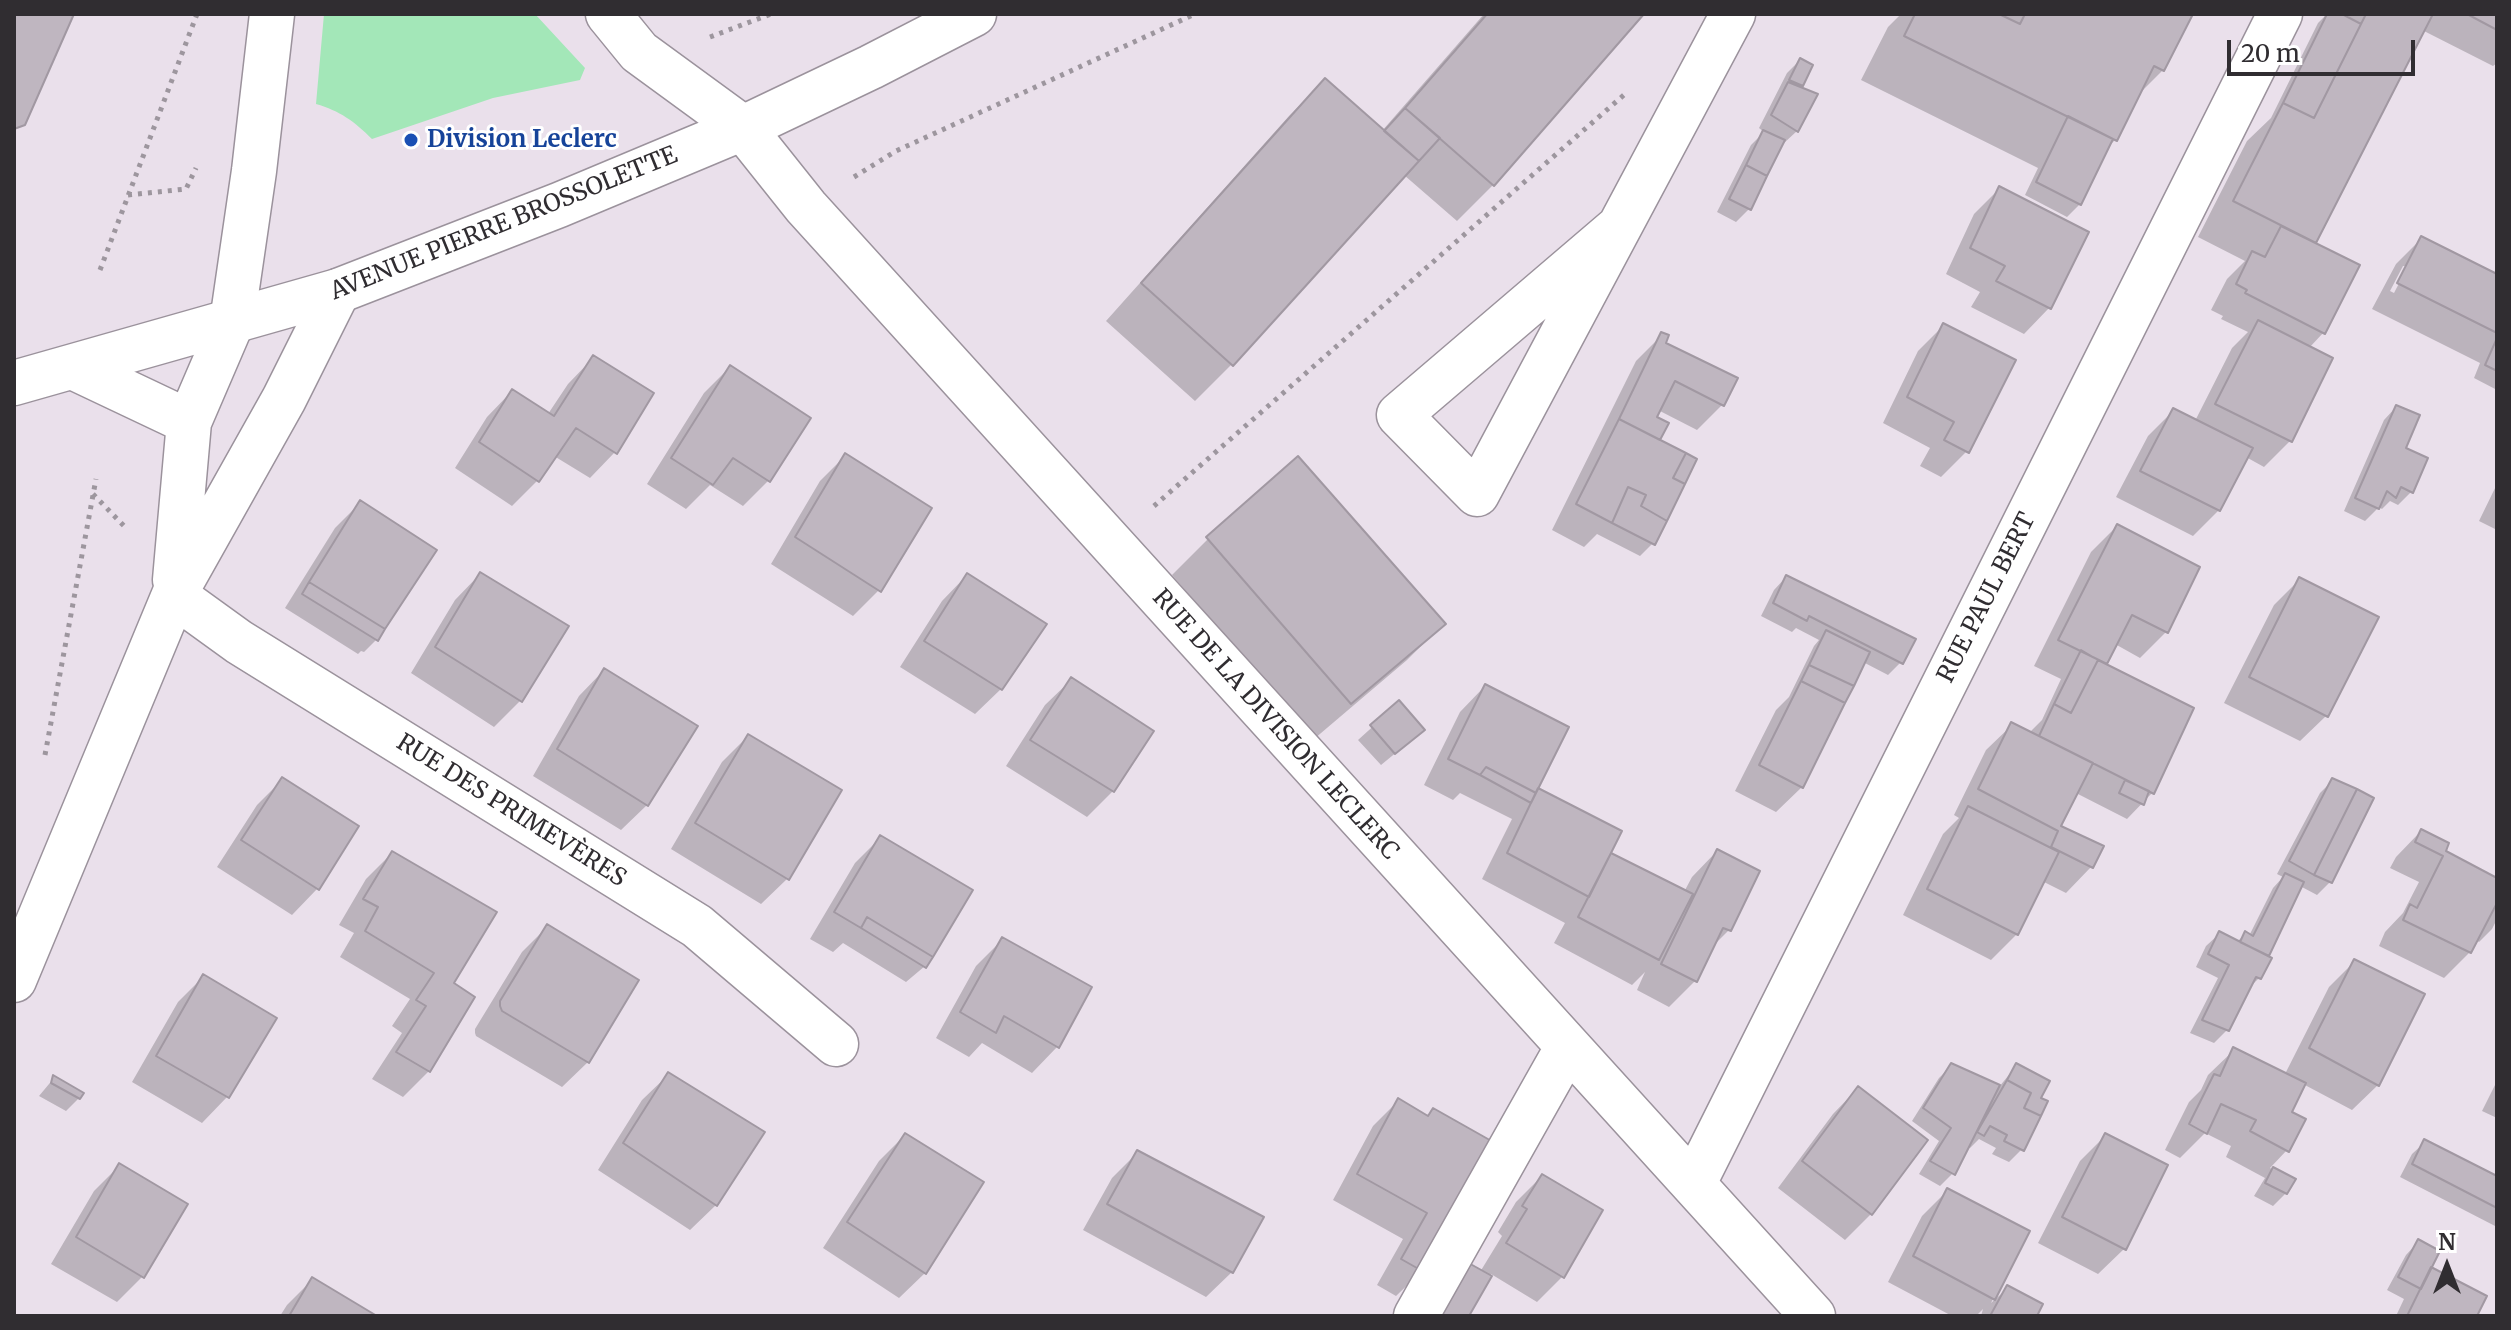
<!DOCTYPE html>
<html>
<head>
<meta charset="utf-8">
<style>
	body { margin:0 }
	#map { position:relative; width:2511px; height:1330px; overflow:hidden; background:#eae0eb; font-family:Merriweather,serif }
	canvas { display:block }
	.frame { position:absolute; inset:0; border:16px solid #302d31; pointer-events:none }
	.north { position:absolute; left:2407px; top:1226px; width:80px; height:80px; -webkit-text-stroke:6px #fff; paint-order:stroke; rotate:0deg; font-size:22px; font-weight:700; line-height:32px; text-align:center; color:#302d31 }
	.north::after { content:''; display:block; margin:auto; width:28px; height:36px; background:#302d31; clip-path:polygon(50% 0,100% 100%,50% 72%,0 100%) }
	.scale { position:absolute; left:2227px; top:40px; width:188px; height:36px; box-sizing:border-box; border:4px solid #302d31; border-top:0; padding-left:10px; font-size:24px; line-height:28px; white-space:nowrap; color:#302d31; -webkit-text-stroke:6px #fff; paint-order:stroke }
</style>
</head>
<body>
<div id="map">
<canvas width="2511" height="1330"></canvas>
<div class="frame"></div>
<div class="north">N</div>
<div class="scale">20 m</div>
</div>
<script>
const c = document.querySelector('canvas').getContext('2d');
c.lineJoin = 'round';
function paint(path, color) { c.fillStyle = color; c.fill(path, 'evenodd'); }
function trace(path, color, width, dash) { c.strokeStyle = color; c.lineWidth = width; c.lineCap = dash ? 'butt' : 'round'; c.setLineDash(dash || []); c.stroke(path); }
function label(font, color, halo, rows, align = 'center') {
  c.font = font + ' Merriweather,serif'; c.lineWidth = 6; c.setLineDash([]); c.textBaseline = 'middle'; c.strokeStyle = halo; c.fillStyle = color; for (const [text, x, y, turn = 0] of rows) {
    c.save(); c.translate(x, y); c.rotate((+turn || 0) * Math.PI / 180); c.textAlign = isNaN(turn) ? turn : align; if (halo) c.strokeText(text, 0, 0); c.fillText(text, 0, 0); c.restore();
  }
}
paint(new Path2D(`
	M324 14H535L585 68 580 80 493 98 372 139C354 121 340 111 316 104Z`), '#a3e7b8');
paint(new Path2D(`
	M1484 14H1641L1493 185 1457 221 1404 175 1231 365 1195 401 1106 321 1289 116 1325 80 1382 131Z
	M1901 14 1998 16 2190 14 2163 70 2137 96 2115 140 2106 149 2080 204 2067 217 2025 195 2038 168 1861 80 1888 27Z
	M2327 14H2338L2347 19 2350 14H2497V63L2493 66 2422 30 2312 243 2324 332 2309 348 2330 358 2290 441 2264 467 2246 457 2219 510 2193 536 2116 497 2148 436 2174 410 2195 421 2232 348 2248 332 2221 319 2223 316 2211 310 2227 279 2245 261 2198 237 2247 141 2271 118 2318 23Z
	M1800 60 1797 131 1784 143 1782 142 1749 209 1736 222 1717 212 1751 145 1764 132 1759 128 1787 73Z
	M1999 189 2086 233 2049 308 2024 334 1971 307 1980 292 1946 274 1974 214Z
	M2421 239 2497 276V390L2474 378 2480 363 2372 309 2396 264ZM2403 266H2408L2394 293 2390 291Z
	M1943 326 1967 451 1941 477 1920 466 1930 448 1883 423 1918 351Z
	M1662 335 1663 344 1723 404 1697 430 1658 410 1654 418 1657 441 1653 543 1640 556 1597 534 1584 547 1552 530 1636 361Z
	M593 358 615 452 590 478 554 456 537 481 512 506 455 468 487 417 512 391 548 414 568 384Z
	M730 367 768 481 743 506 710 485 686 509 647 484 704 393Z
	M2396 407 2404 450 2425 459 2411 492 2398 505 2390 501 2382 509 2379 507 2365 521 2344 511 2384 420Z
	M846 455 879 590 853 616 771 564 820 481Z
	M2497 484V530L2479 521Z
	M361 502 377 639 364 652 361 651 358 654 285 608 335 528Z
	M2117 526 2198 567 2166 632 2140 658 2115 644 2104 665 2152 793 2127 819 2076 793 2058 827 2101 846 2091 867 2066 893 2042 881 2017 934 1991 960 1903 915 1943 834 1959 818 1954 815 1986 750 2012 725 2029 733 2042 720 2061 679 2034 666 2091 552Z
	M1208 539 1443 624 1407 660 1314 739 1172 575Z
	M480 574 566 627 520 701 494 727 411 673 455 600Z
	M967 575 1001 689 975 714 900 667 942 601Z
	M1786 577 1901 662 1888 675 1863 662 1802 787 1776 812 1735 791 1776 710 1789 697 1814 646 1819 640 1796 628 1792 632 1761 616 1774 590Z
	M2300 579 2326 716 2300 741 2224 703 2274 605Z
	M604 670 647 805 621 830 533 776 579 696Z
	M1071 680 1113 791 1087 817 1006 766 1045 705Z
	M1485 686 1536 789 1608 854 1684 892 1692 877 1717 851 1729 930 1711 948 1695 981 1669 1007 1637 990 1645 972 1632 985 1554 943 1565 923 1482 879 1512 819 1460 793 1453 800 1424 785 1460 712Z
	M1399 703 1409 742 1381 765 1358 740Z
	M748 736 787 879 761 904 671 849 722 762Z
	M283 779 356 826 317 889 292 915 217 867 257 805Z
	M2333 780 2330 882 2317 895 2300 886 2266 957 2259 978 2246 991 2227 1030 2214 1043 2190 1033 2218 978 2196 967 2206 946 2219 934 2237 942 2245 934 2249 936 2273 888 2283 877 2277 874 2320 793Z
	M2421 831 2443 852 2497 880V899L2492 908 2497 911V919L2492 929 2479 942 2476 940 2470 952 2444 978 2379 946 2385 932 2403 913 2419 882 2390 868 2396 857Z
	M880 838 925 966 906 982 843 943 833 952 810 939 855 863Z
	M392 853 451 984 429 1071 403 1097 372 1079 402 1033 392 1026 410 999 340 957 354 933 339 925 366 879Z
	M548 926 588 1062 562 1087 476 1036 475 1033V1029L522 952Z
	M1002 940 1057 1047 1032 1073 982 1043 969 1057 936 1038 976 966Z
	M2354 962 2378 1085 2352 1110 2303 1084 2290 1113 2287 1150 2270 1168 2293 1180 2286 1193 2273 1206 2254 1196 2265 1178 2226 1157 2231 1146 2205 1133 2180 1158 2165 1150 2189 1102 2201 1090 2208 1075 2234 1050 2285 1074 2329 987Z
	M203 977 274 1019 227 1097 202 1123 132 1082 178 1002Z
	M1952 1065 1999 1087 2017 1065 2038 1099 2022 1149 2009 1162 1992 1154 1996 1148 1979 1139 1970 1148 1967 1146 1953 1173 1940 1186 1919 1174 1939 1141 1912 1121 1939 1078Z
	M668 1075 716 1205 690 1230 598 1170 642 1100Z
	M54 1078 79 1098 66 1111 39 1096Z
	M2497 1081V1118L2482 1111Z
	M1858 1088 1871 1214 1845 1240 1778 1188 1833 1114Z
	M1398 1101 1426 1117 1433 1110 1492 1144 1422 1271 1396 1296 1377 1285 1403 1239 1333 1200 1373 1126Z
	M905 1135 925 1273 899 1298 823 1248 879 1161Z
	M2106 1135 2124 1249 2098 1274 2038 1243 2080 1161Z
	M2425 1142 2497 1179V1227L2400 1177 2412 1154Z
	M1138 1152 1232 1272 1206 1297 1083 1230 1112 1178Z
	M119 1166 142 1277 117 1302 51 1264 94 1191Z
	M1542 1176 1562 1277 1537 1302 1491 1274 1467 1316 1480 1272 1502 1236 1498 1232 1516 1202Z
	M1947 1191 2027 1232 1991 1303 2008 1288 2034 1316H1981L1983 1309 1976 1316H1952L1888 1282 1922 1216Z
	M2418 1242 2429 1268 2475 1316H2396L2404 1299 2387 1290 2406 1255Z
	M312 1280 374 1316H280L287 1305Z`), '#0003');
const building = new Path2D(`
	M14 14H74L25 125 14 129Z
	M1487 14H1644L1494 186 1405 108Z
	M1915 14H1999L2020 24 2025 14H2193L2164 71 2154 66 2117 141 1904 36Z
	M2327 14H2342L2361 24 2314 118 2283 103Z
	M2366 14H2433L2316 243 2233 201 2283 103 2314 118Z
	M2467 14H2497V30Z
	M1800 58 1813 65 1803 86 1789 80Z
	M1325 78 1419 161 1233 366 1141 283Z
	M1788 82 1818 94 1798 132 1771 115Z
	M1405 108 1440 138 1419 161 1384 131Z
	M2068 116 2113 139 2081 205 2036 182Z
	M1763 130 1785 140 1767 176 1746 165Z
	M1746 165 1767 176 1751 210 1729 199Z
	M1999 186 2089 232 2051 309 1996 281 2005 266 1970 248Z
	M2281 226 2360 265 2325 334 2245 293 2247 290 2236 284 2252 251 2265 257Z
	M2421 236 2497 274V333L2397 283Z
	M2258 320 2333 358 2292 442 2215 404Z
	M1943 323 2016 360 1969 453 1944 440 1954 422 1907 397Z
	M1661 332 1669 335 1666 343 1738 378 1724 406 1675 381 1657 417 1669 423 1660 440 1619 419Z
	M2497 338V371L2485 365Z
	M593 355 654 393 617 454 576 428 539 482 479 442 512 389 554 416Z
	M730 365 811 418 770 482 733 458 713 485 671 458Z
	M2396 405 2420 415 2406 448 2428 458 2413 493 2401 487 2396 498 2387 491 2379 509 2355 498Z
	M2173 408 2253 448 2220 511 2140 471Z
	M1619 419 1686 453 1673 478 1685 484 1667 521 1641 506 1646 495 1628 487 1612 523 1576 504Z
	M845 453 932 508 881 592 795 537Z
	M1686 453 1697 459 1685 484 1673 478Z
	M1298 456 1446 624 1351 704 1206 537Z
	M1628 487 1646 495 1641 506 1667 521 1655 545 1612 523Z
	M360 500 437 550 385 629 309 582Z
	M2117 524 2200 567 2168 633 2132 615 2107 664 2058 640Z
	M480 572 569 626 522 702 435 647Z
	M967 573 1047 624 1002 690 924 641Z
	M1786 575 1916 639 1903 664 1809 616 1807 621 1773 603Z
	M2299 577 2379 617 2328 717 2249 677Z
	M309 582 385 629 378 641 302 594Z
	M1826 630 1870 652 1854 686 1809 665Z
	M2081 650 2098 660 2071 713 2054 704Z
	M2098 660 2194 708 2154 794 2039 736 2054 704 2071 713Z
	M1809 665 1854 686 1845 703 1801 681Z
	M604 668 698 726 648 806 557 749Z
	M1071 677 1154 731 1114 792 1030 740Z
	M1801 681 1845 703 1803 788 1759 765Z
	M1485 684 1569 727 1536 793 1486 767 1480 775 1448 759Z
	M1399 700 1425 730 1395 754 1370 725Z
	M2011 722 2093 763 2061 826 2104 846 2093 868 2051 847 2058 831 1978 789Z
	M748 734 842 790 789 880 695 823Z
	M1486 767 1536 793 1531 803 1480 775Z
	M282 777 359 826 319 890 241 840Z
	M2332 778 2357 789 2314 875 2289 861Z
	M2125 780 2149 791 2144 805 2119 793Z
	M1538 788 1622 831 1589 897 1507 853Z
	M2357 789 2374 798 2332 883 2314 875Z
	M1968 806 2059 852 2018 935 1927 889Z
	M2421 829 2449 843 2446 851 2497 878V903L2471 953 2403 920 2410 904 2417 908 2443 856 2415 842Z
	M880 835 973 890 933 957 867 917 861 928 834 912Z
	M1717 849 1760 871 1731 931 1723 928 1697 982 1661 964Z
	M392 851 497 912 454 983 475 997 430 1072 396 1052 426 1006 416 1000 434 973 365 931 378 907 363 899Z
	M1611 853 1693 894 1659 960 1578 917Z
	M2285 873 2304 882 2269 956 2240 942 2245 931 2253 936Z
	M867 917 933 957 926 968 861 928Z
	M547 924 639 980 589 1063 502 1011 500 1006V1001Z
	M2219 931 2272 958 2261 979 2256 977 2229 1031 2202 1020 2229 965 2208 954Z
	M1002 937 1092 987 1059 1048 1004 1016 996 1033 960 1012Z
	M2354 959 2425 994 2379 1086 2309 1048Z
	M203 974 277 1018 229 1098 156 1056Z
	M2233 1047 2306 1083 2292 1112 2306 1119 2289 1152 2250 1131 2256 1120 2221 1104 2207 1134 2189 1124 2214 1074 2220 1076Z
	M1951 1063 2000 1085 1955 1175 1930 1161 1951 1128 1923 1108Z
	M2016 1063 2050 1081 2041 1098 2048 1101 2041 1116 2024 1108 2031 1093 2007 1080Z
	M668 1072 765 1132 717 1206 623 1143Z
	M53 1075 84 1093 80 1099 51 1083Z
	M2007 1080 2031 1093 2024 1108 2041 1116 2024 1151 2004 1141 2007 1135 1990 1126 1984 1136 1977 1132Z
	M1858 1086 1928 1140 1872 1215 1802 1161Z
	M1398 1098 1428 1116 1433 1108 1495 1143 1424 1272 1401 1259 1427 1213 1357 1174Z
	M905 1133 984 1182 926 1274 847 1222Z
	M2105 1133 2168 1165 2126 1250 2062 1217Z
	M2424 1139 2497 1176V1208L2412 1164Z
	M1137 1150 1264 1217 1233 1273 1107 1204Z
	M119 1163 188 1204 144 1278 76 1237Z
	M2273 1167 2296 1179 2287 1194 2265 1183Z
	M1542 1174 1603 1210 1564 1278 1506 1243 1527 1209 1522 1206Z
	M1947 1188 2030 1231 1995 1300 1913 1256Z
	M2418 1239 2440 1251 2421 1289 2398 1277Z
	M1465 1261 1492 1276 1469 1316H1434Z
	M2431 1267 2487 1296 2477 1316H2407Z
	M312 1277 377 1316H289Z
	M2007 1285 2043 1304 2037 1316H1990Z`);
paint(building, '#bfb6c0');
trace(building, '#a198a2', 2);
const minor = new Path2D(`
	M608 14 639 52 743 128 806 207 1813 1316
	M1619 227 1399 415 1477 494 1733 14
	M75 368 189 422
	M175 580 189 422 232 322 254 171 272 14
	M174 595 239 642 697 926 836 1044
	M14 980 174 595 284 399 338 291
	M1694 1183 2280 14
	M1416 1316 1567 1048`);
const secondary = new Path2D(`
	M14 383 338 291 559 205 743 128 871 67 974 14`);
trace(minor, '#9b929c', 47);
trace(secondary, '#9b929c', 47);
trace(new Path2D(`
	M710 37 771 14
	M854 177 896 151 1195 14
	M128 195 186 189 196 168
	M100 270 197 14
	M93 494 124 526
	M1154 506 1625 94
	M45 755 96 479`), '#9d969e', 5, [4, 6]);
trace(minor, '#fff', 44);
trace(secondary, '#fff', 44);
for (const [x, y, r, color] of [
	[411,140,8,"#1a4fb4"]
]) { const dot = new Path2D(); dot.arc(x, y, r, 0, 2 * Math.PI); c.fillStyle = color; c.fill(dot); trace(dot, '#fff', 3); }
label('bold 24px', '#164399', '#fff', [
	["Division Leclerc",427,140]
], 'left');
label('24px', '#302d31', '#fff', [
	["AVENUE PIERRE BROSSOLETTE",504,224,-22],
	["RUE PAUL BERT",1987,598,-63],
	["RUE DE LA DIVISION LECLERC",1275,725,48],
	["RUE DES PRIMEVÈRES",511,811,32]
]);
</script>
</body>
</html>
